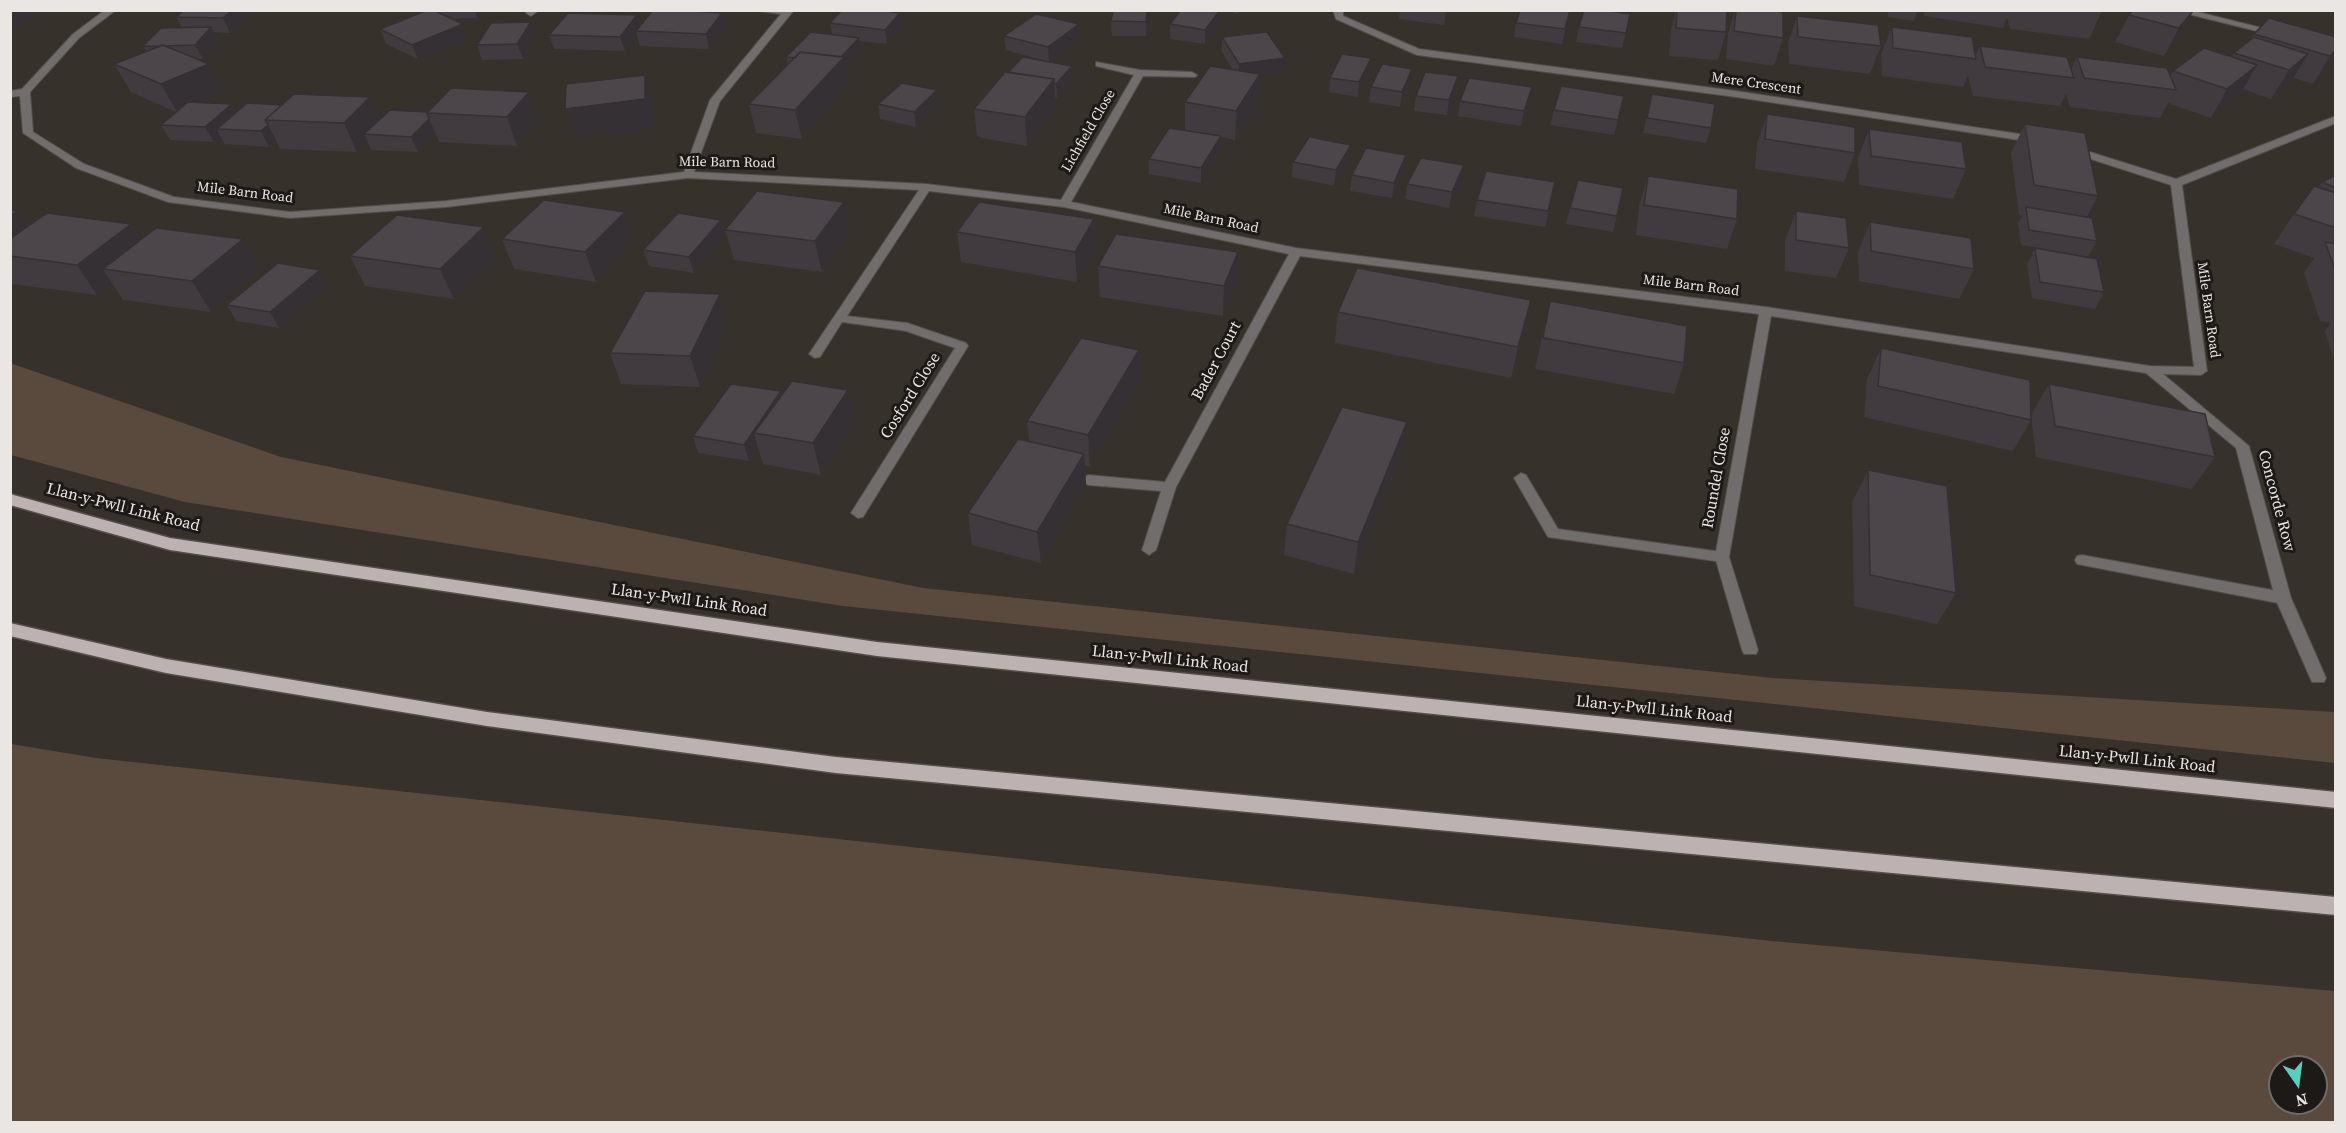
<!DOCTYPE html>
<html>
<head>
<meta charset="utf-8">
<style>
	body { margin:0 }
	#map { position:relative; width:2346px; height:1133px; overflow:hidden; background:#37312c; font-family:"Source Serif 4",serif }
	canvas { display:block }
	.frame { position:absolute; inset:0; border:12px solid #eae6e3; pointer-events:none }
	.north { position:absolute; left:2268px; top:1055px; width:60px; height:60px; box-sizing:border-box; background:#1c1917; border:2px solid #6e6b69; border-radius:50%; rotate:166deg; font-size:16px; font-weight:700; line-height:24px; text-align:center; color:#eae6e3 }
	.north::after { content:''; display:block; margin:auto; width:21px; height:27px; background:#58cec0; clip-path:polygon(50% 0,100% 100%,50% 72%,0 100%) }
</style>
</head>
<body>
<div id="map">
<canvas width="2346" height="1133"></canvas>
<div class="frame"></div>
<div class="north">N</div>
</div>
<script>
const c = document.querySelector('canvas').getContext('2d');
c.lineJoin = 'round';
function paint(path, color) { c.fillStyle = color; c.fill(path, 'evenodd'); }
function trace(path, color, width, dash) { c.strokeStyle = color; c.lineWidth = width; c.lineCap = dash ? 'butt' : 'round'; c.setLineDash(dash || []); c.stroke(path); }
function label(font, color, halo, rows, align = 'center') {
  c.font = font + ' "Source Serif 4",serif'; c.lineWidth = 6; c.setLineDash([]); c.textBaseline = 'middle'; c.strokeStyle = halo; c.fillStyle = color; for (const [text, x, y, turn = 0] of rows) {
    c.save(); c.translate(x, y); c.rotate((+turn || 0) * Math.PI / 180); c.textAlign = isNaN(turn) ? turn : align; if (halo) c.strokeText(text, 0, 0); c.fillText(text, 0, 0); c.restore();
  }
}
paint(new Path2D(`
	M10 363 281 457 923 588 1773 678 2335 712V763L843 606 185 502 11 455Z
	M11 744 96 758 1772 941 2335 991V1122H11ZM2280 1067H2316V1103H2280Z`), '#594a3d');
const service = new Path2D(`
	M907 323 966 343 968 346 863 517 858 518 851 513 955 348 903 330V324Z
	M1521 473 1526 475 1558 529 1722 552 1729 557 1722 562 1548 537 1514 478Z
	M2082 555 2283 592 2288 594 2291 598 2288 602 2283 604 2077 564 2075 560 2077 556Z`);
const minor = new Path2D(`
	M105 10H116L79 38 30 92 33 132 84 164 174 197 290 212 446 201 684 172 710 100 781 14 750 10H794L720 101 694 172 926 184 1061 200 1134 75 1096 66V62L1140 70 1192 72 1197 75 1195 77 1143 76 1071 202 1296 248 1766 307 2150 366 2194 367 2171 185 2066 151V147H2074L2176 179 2336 116V123L2182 185 2207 371 2201 375 2163 374 2249 446 2291 598 2326 678 2324 682H2312L2275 598 2236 448 2146 373 1771 316 1729 557 1758 650 1756 654H1744L1742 650 1715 557 1759 314 1300 256 1176 487 1156 550 1149 555 1142 550 1161 491 1088 485 1081 480 1088 475 1165 482 1289 254 1064 207 929 191 847 316 907 323 913 327 907 331 842 322 820 357 815 358 809 354 919 190 688 178 446 207 290 218 168 202 76 168 23 133 20 96 10 97V91L22 89 73 34Z
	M528 10H539L531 16 526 13Z
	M1333 10H1343V16L1419 49 1736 91 2039 137 2044 140 2039 143 1736 97 1417 55 1336 19Z
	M2172 10H2190L2282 33 2277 36Z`);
const trunk = new Path2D(`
	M10 494 170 538 877 642 2336 792V808L877 656 170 550 10 505Z
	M10 623 166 659 487 712 836 757 2336 897V915L836 773 487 726 166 673 10 636Z`);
trace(service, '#544e49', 2);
trace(minor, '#544e49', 2);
trace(trunk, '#544e49', 3);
paint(service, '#716d6d');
paint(minor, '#716d6d');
paint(trunk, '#bcb2b2');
paint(new Path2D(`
	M256 10 230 33 214 32 219 41 203 59H199L224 92 200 102 236 112 282 105 370 97 380 119 428 112 451 88 539 120 517 146 439 142 436 134 418 152 371 150 368 142 357 152 280 149 276 140 269 147 225 144 220 136 214 142 170 140 161 125 176 112 131 92 114 64 146 51 143 46 182 28 176 17Z
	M425 10H482L477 18 451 19 469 39 418 59 386 44 380 29 426 11Z
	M842 10H907L901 16 902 28 887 44 859 41 861 52 846 68 849 85 802 139 756 133 749 104 788 64 786 57 832 34 830 23Z
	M1113 10H1148L1146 36H1112L1111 21Z
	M1220 10V25L1205 44 1170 39V24Z
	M1224 10H1241L1238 14Z
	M1400 10H1450L1444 25 1399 19Z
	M1676 10H1727L1726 32 1718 60 1669 56 1671 30Z
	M1735 10H1768L1783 38 1774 66 1726 59 1728 34Z
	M1878 10H1918L1914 21 1888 17V12Z
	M1924 10H2102V11L2089 39 2010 29 2007 17 2003 28 1924 16Z
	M2193 11 2179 38 2164 56 2115 42 2129 15Z
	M722 13 725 27 709 49 640 46 637 35 625 51 554 49 549 35 637 15 640 26Z
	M1630 14 1622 48 1576 42 1579 27Z
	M1797 16 1881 46 1870 74 1789 64 1788 43Z
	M531 22 536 36 523 59 482 60 477 45Z
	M1567 22 1562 44 1514 37 1516 23Z
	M1079 24V39L1049 62 1006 50 1004 36Z
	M1892 27 1975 57 1980 46 2071 70 2077 57 2170 77 2173 71 2232 57 2234 53 2251 39 2254 34 2336 37V53L2327 67 2313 84 2294 78 2291 82 2271 99 2243 89 2241 93 2211 118 2168 103 2160 118 2070 107 2066 94 2060 106 1973 96 1968 76 1963 87 1882 76 1881 55Z
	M1222 37 1284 73 1260 76 1258 102 1235 140 1221 137 1220 152 1201 183 1149 174V159L1185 131V102L1232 69 1222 52Z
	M1371 58 1369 73 1358 97 1329 92 1330 78Z
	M1072 66 1073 81 1057 98H1055L1056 108 1027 146 977 137 974 109 1008 72Z
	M1458 76 1456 91 1447 115 1414 111 1416 96Z
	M1410 84 1400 107 1369 102 1371 87Z
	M1652 94 1711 128 1706 143 1643 133Z
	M1624 96 1614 135 1550 125 1554 110Z
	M1460 101 1529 102 1521 126 1458 116Z
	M878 104 939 105 916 127 880 119Z
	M1767 114 1855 153 1844 182 1755 169 1757 143Z
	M2025 124 2098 196 2087 217 2097 241 2088 257 2021 245 2018 223 2022 216 2019 215 2011 153Z
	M1869 129 1966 169 1953 199 1859 185 1858 158Z
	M1406 155 1404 170 1392 198 1350 191 1352 175Z
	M1350 160 1334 186 1292 177 1293 162Z
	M1464 165 1461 181 1449 208 1405 199 1407 184Z
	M2336 175V367L2325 331 2331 323 2320 321 2304 273 2314 258 2274 244 2294 214 2318 188 2322 182Z
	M1648 176 1737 219 1727 249 1636 235 1639 206Z
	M1555 182 1545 227 1474 216 1477 200Z
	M1570 208 1617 216 1613 232 1566 224Z
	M10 210 18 211 28 226 131 224 141 240 260 270 211 312 123 300 112 283 97 295 11 284 10 283Z
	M1796 211 1849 248 1836 278 1785 271V241Z
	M1094 219 1096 249 1077 282 961 262 957 232Z
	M721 220 726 236 694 273 649 266 643 250Z
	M1870 222 1974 269 1959 299 1859 281 1858 252Z
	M725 230 850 232 822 272 734 260Z
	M502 239 634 242 596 282 514 269Z
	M2035 248 2104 292 2095 309 2032 298 2027 264Z
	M350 256 497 258 454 299 365 286Z
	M1098 266 1237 282 1223 316 1100 297Z
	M328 286 279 328 236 321 227 305Z
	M1550 301 1684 363 1674 394 1535 369Z
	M1338 312 1524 331 1511 378 1335 343Z
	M729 325 700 387 621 384 610 353Z
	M1881 348 2031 420 2013 451 1864 417 1867 379Z
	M1139 350 1140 381 1090 467 1085 465 1086 486 1041 563 972 545 968 513 1029 441 1027 421Z
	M2049 384 2215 457 2192 489 2036 457 2031 415Z
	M782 394 855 421 821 475 763 464 758 448 749 461 698 453 693 436Z
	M1402 454 1354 574 1284 555 1287 524Z
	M1868 470 1956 593 1937 624 1854 606 1852 502Z`), '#413b3f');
paint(new Path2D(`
	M10 10H43L10 35Z
	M232 10H256L230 33 223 18Z
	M475 10H482L477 18Z
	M895 10H907L901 16 902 28 887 44 885 30 896 18Z
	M1147 10H1148V16L1146 36Z
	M1220 10V25L1205 44V30Z
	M1446 10H1450L1444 25Z
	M2193 11 2179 38 2164 56 2179 28Z
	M722 13 725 27 709 49 706 34Z
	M637 15 641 29 636 31 637 35 625 51 620 37Z
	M531 22 536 36 523 59 517 44Z
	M463 24 469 39 418 59 412 45Z
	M1079 24V39L1049 62 1048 47Z
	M211 27 219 41 203 59 195 45Z
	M859 38 861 52 846 68 849 85 802 139 795 110 835 63Z
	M2336 50V53L2327 67 2313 84 2330 56Z
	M2308 54 2291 82 2271 99 2289 70Z
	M1285 58 1284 73 1260 76 1258 102 1235 140 1239 64Z
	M1371 58 1369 73 1358 97 1359 82Z
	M209 64 224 92 177 112 161 84Z
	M2257 65 2241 93 2211 118 2227 89Z
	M1072 66 1073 81 1057 98 1056 84Z
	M1412 69 1410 84 1400 107 1402 92Z
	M645 75 653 103 654 128 575 138 565 109Z
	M1458 76 1456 91 1447 115 1449 100Z
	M1054 79 1056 108 1027 146 1025 117Z
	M1532 87 1529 102 1521 126 1524 111Z
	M937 90 939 105 916 127 914 112Z
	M529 92 539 120 517 146 507 117Z
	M370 97 383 126 364 134 368 142 357 152 344 123Z
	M232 104 240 119 217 129 220 136 214 142 205 127Z
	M429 119 436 134 418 152 411 137Z
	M268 125 276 140 269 147 261 131Z
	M1221 136 1220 152 1201 183V168Z
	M1351 145 1350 160 1334 186 1336 170Z
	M1406 155 1404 170 1392 198 1394 183Z
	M1464 165 1461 181 1449 208 1452 192Z
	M844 202 850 232 822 272 815 241Z
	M18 211 38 241 10 256V216Z
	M625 212 634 242 596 282 585 252Z
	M1094 219 1096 249 1077 282 1075 252Z
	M721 220 726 236 694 273 689 257Z
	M131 224 150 254 103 269 112 283 97 295 77 265Z
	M484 227 497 258 454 299 440 269Z
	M243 239 260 270 211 312 192 281Z
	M1238 252 1237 282 1223 316 1224 286Z
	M320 270 328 286 279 328 270 312Z
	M720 294 729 325 700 387 690 356Z
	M1531 300 1524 331 1511 378 1518 347Z
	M1139 350 1140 381 1090 467 1088 435Z
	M848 390 855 421 821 475 813 443Z
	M781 391 786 408 754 433 758 448 749 461 744 445Z
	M1407 422 1402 454 1354 574 1358 542Z
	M1084 454 1086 486 1041 563 1037 532Z`), '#353033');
const building = new Path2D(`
	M184 10H232L223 18 176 17Z
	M428 10H433L463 24 412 45 380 29Z
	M653 10H678L722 13 706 34 636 31Z
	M842 10H879L900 13 885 30 830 23Z
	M1113 10H1147L1146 22 1111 21Z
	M1181 10H1220L1205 30 1170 24Z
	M1520 10H1570L1565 29 1516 23Z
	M1584 10H1603L1630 14 1626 33 1579 27Z
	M1677 10H1727L1726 32 1676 28Z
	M1736 10H1768L1783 12V38L1734 31Z
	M2133 10H2192L2193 11 2179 28 2129 15Z
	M568 13 637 15 620 37 549 35Z
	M1036 14 1079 24 1048 47 1004 36Z
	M1797 16 1878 25 1881 46 1798 37Z
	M2269 18 2336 37V50L2330 56 2254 34Z
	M531 22 517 44 477 45 491 23Z
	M211 27 195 45 165 46 163 45 160 46H143L161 28Z
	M1892 27 1972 37 1976 59 1893 48Z
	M811 32 859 38 841 57 800 52 795 58 786 57Z
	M1267 32 1285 58 1239 64 1222 37Z
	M2254 37 2308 54 2289 70 2234 53Z
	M163 45 209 64 161 84 114 64Z
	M1980 46 2067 57 2074 78 1985 67Z
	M2204 48 2257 65 2227 89 2173 71Z
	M800 52 844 57 795 110 749 104Z
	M1342 54 1371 58 1359 82 1330 78Z
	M1023 57 1072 66 1056 84 1054 83V79L1008 72Z
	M2077 57 2167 68 2176 90 2084 78Z
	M1382 64 1412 69 1402 92 1371 87Z
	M1210 66 1260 74 1236 111 1185 102Z
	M1005 72 1054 79 1025 117 974 109Z
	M1425 72 1458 76 1449 100 1416 96Z
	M645 75V99L565 109 566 84Z
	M1469 78 1532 87 1524 111 1460 101Z
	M902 83 937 90 914 112 878 104Z
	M1561 86 1624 96 1618 120 1554 110Z
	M451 88 529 92 507 117 427 113Z
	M294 94 370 97 344 123 265 120Z
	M1652 94 1715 104 1711 128 1647 118Z
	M188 102 232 104 205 127 161 125Z
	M247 103 282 105 265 120 268 125 261 131 217 129Z
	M390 110 428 112 427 113 429 119 411 137 364 134Z
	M1767 114 1855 127V153L1765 139Z
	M2025 124 2085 133 2098 196 2034 185Z
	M1169 128 1221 136 1201 168 1149 159Z
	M1869 129 1962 142 1966 169 1871 156Z
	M1309 137 1351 145 1336 170 1293 162Z
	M1366 148 1406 155 1394 183 1352 175Z
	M1421 158 1464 165 1452 192 1407 184Z
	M1486 171 1555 182 1548 211 1477 200Z
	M2336 175V188L2322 182Z
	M1648 176 1738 189 1737 219 1644 205Z
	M1578 180 1623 188 1617 216 1570 208Z
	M2314 186 2336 193V228L2294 214Z
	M757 191 844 202 815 241 725 230Z
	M544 200 625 212 585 252 502 239Z
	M979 202 1094 219 1075 252 957 232Z
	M2026 207 2092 218 2097 241 2029 230Z
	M10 210 18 211 10 216Z
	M1796 211 1846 218 1849 248 1796 240Z
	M47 213 131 224 77 265 10 256V239Z
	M678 213 721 220 689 257 643 250Z
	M397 215 484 227 440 269 350 256Z
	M1870 222 1971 238 1974 269 1871 251Z
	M156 228 243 239 192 281 103 269Z
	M1116 234 1238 252 1224 286 1098 266Z
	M2325 242 2336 244V272Z
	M2035 248 2097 259 2104 292 2040 282Z
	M278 263 320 270 270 312 227 305Z
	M1357 268 1531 300 1518 347 1338 312Z
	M645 291 720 294 690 356 610 353Z
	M1550 301 1687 326 1684 363 1543 338Z
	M1081 338 1139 350 1088 435 1027 421Z
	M1881 348 2030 380 2031 420 1878 386Z
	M792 381 848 390 813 443 754 433Z
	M731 384 781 391 744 445 693 436Z
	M2049 384 2205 414 2215 457 2055 426Z
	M1342 407 1407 422 1358 542 1287 524Z
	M1018 439 1084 454 1037 532 968 513Z
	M1868 470 1947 486 1956 593 1870 575Z`);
paint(building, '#4c4549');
trace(building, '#353033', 1.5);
label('14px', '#eae6e3', '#1c1917', [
	["Mere Crescent",1756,84,8],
	["Lichfield Close",1089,131,-60],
	["Mile Barn Road",727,163,1],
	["Mile Barn Road",245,193,7],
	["Mile Barn Road",1211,219,12],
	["Mile Barn Road",1691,286,7],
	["Mile Barn Road",2208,310,82]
]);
label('16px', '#eae6e3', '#1c1917', [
	["Bader Court",1217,361,-62],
	["Cosford Close",911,396,-58],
	["Roundel Close",1717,478,-80],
	["Concorde Row",2276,501,75],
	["Llan-y-Pwll Link Road",123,508,14],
	["Llan-y-Pwll Link Road",689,601,8],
	["Llan-y-Pwll Link Road",1170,660,6],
	["Llan-y-Pwll Link Road",1654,710,6],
	["Llan-y-Pwll Link Road",2137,760,6]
]);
</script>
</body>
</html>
